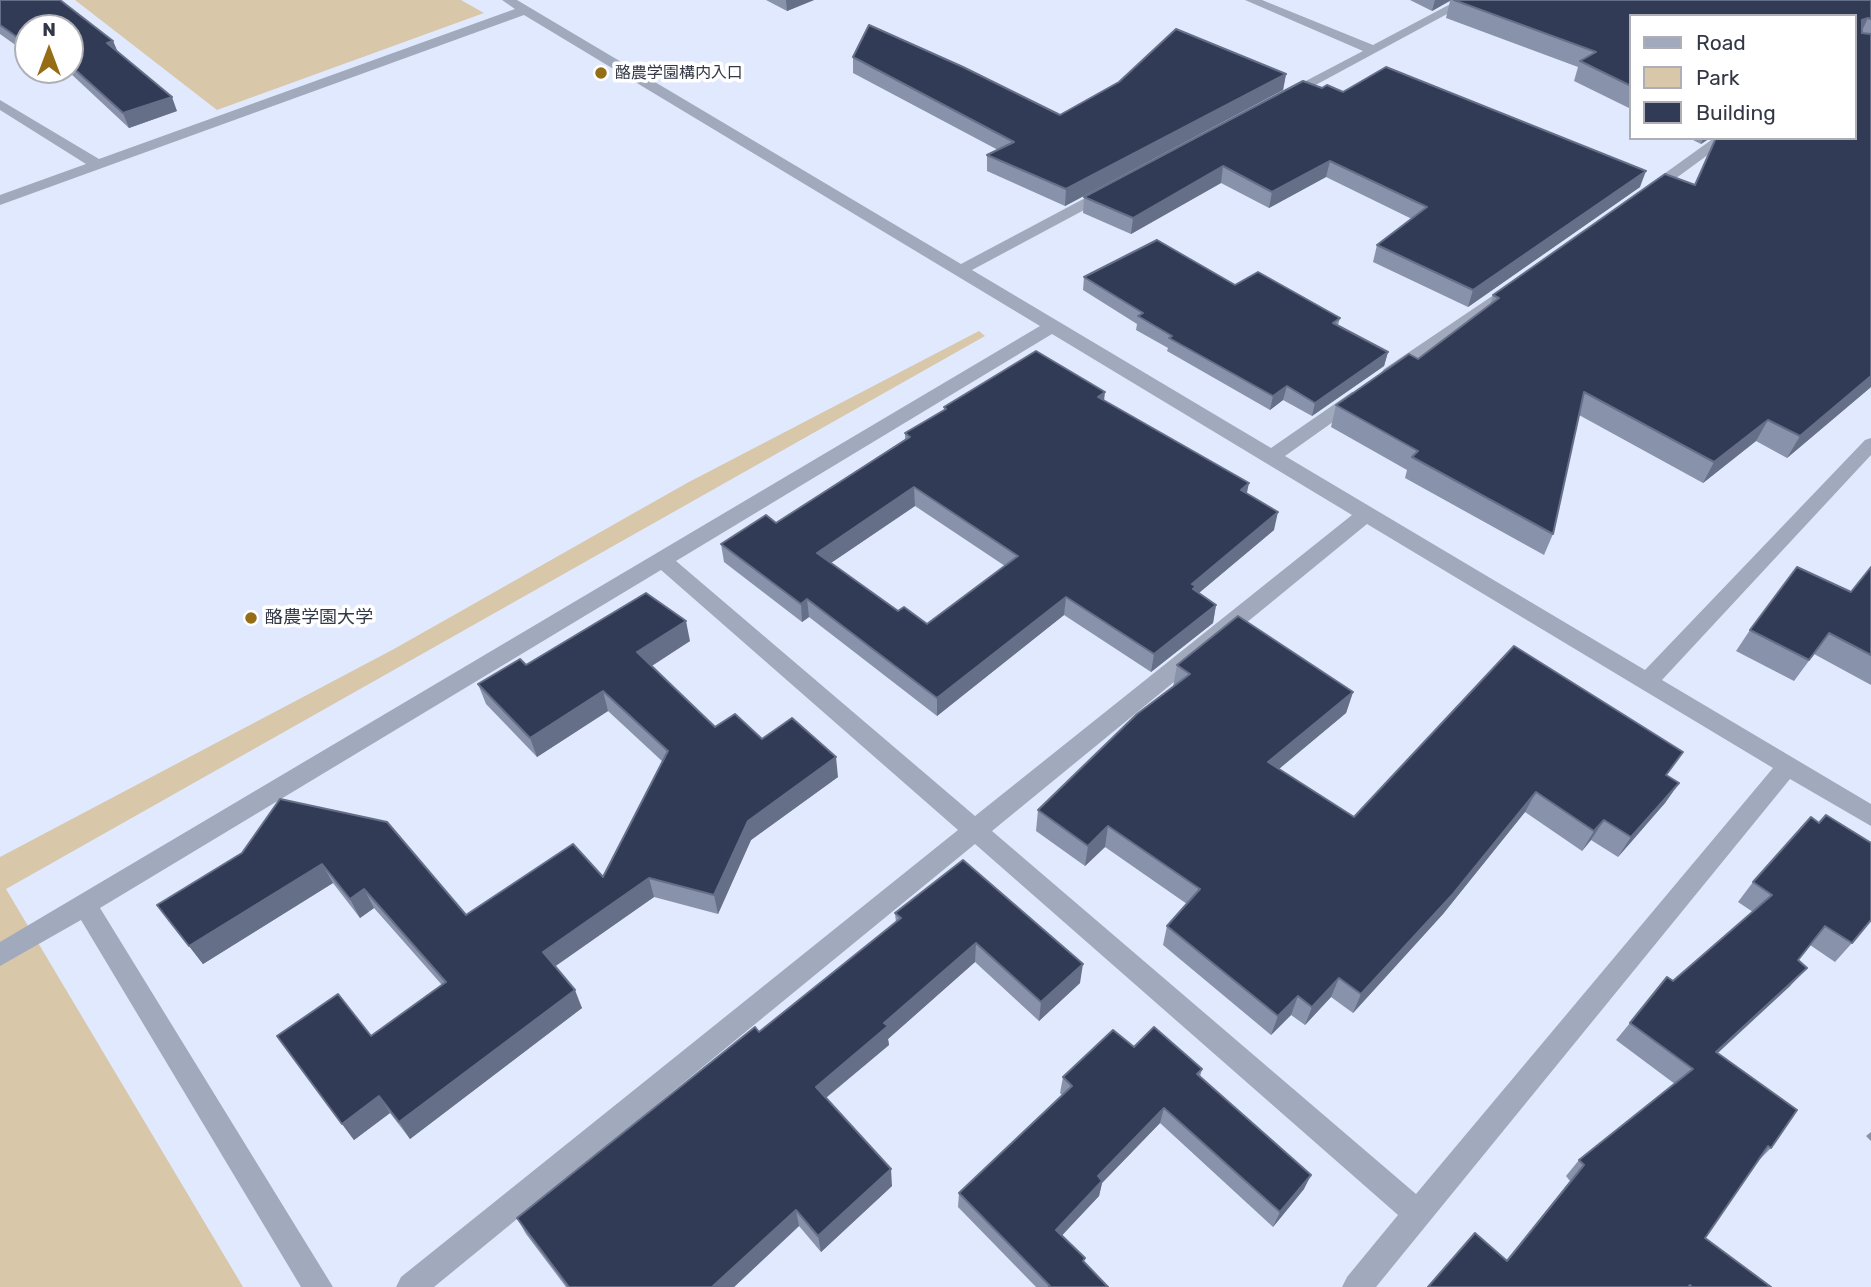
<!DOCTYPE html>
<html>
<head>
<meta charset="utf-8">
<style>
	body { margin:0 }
	#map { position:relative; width:1871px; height:1287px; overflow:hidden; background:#e0e9fe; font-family:Rubik,sans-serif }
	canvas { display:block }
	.legend { position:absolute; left:1629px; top:14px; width:228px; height:126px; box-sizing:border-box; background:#fff; border:2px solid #adafb5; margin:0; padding:9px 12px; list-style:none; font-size:21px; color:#333846 }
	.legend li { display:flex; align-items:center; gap:14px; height:35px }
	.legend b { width:35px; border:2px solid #adafb5 }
	.north { position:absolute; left:14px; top:14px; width:70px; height:70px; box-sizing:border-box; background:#fff; border:2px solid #adafb5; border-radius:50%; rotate:0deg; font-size:19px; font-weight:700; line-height:28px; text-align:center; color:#333846 }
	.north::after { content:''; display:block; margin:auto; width:24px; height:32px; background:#956d17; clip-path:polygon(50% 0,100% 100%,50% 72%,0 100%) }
</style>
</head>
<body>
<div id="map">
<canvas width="1871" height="1287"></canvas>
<ul class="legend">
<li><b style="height:9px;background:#a1a9bd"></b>Road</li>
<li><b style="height:19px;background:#d8c7a9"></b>Park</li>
<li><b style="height:19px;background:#313b56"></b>Building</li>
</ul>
<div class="north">N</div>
</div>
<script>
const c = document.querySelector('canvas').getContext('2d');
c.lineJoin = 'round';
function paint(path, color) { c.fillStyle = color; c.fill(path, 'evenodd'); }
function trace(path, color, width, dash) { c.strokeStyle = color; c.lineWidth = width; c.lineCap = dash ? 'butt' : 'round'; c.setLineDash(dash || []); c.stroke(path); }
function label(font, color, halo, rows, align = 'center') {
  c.font = font + ' Rubik,"Noto Sans JP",sans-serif'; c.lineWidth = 7; c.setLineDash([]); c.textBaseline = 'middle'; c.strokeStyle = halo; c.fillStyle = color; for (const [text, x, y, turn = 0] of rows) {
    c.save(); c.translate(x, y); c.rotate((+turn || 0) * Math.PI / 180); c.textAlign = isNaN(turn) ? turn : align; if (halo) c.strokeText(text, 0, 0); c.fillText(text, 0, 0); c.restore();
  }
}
paint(new Path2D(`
	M75 0H461L484 13 217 110Z
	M979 331 985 336 6 889 243 1287H0V857L394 649 687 483Z`), '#d8c7a9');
paint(new Path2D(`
	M502 0H517L961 264 1104 188H1114L1116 191 1114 194 972 270 1271 448 1352 392H1364L1367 396 1364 400 1285 456 1645 670 1865 440 1871 438V455L1662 680 1871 804V826L1790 779 1376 1287H1342L1347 1277 1398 1215 975 844 434 1287H396L401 1277 958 830 661 570 100 908 333 1287H301L81 920 0 966V942L1040 326 524 15 0 205V195L86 164 0 110V100L99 159 515 9ZM1052 334 1352 515 975 816 676 561ZM1367 524 1773 768 1416 1194 992 831Z
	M1245 0H1262L1373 45 1458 0H1473L1286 101 1279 97 1281 94 1363 51Z
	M1714 138H1731L1653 195H1643L1640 192 1643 189Z
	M1513 282 1521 287 1519 290 1396 377H1384L1381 373 1384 369Z`), '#a1a9bd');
paint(new Path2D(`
	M0 0 113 41 118 53 177 111 129 128 69 72 62 74 58 70H70V28H28V54L0 34Z
	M766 0H814L787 11Z
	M1410 0H1871V387L1787 458 1756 441 1703 483 1579 415 1553 534 1544 555 1405 478 1407 470 1331 427 1336 405 1418 359 1490 305 1493 295 1695 185 1855 138 1631 16V109L1574 81 1578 67 1446 18 1450 1 1432 11Z
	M853 57 1060 115 1286 74 1283 90 1065 206 987 171V155L998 150 853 73Z
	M1322 88 1343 92 1640 187 1468 307 1373 262 1377 245 1412 219 1326 177 1269 208 1221 183 1131 234 1083 213 1084 197Z
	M1689 138H1710L1701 144Z
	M1084 277 1235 285 1340 318 1338 325 1388 352 1384 366 1312 416 1283 400 1270 410 1167 351 1168 348 1136 330 1137 324 1083 290Z
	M1104 401 1246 493 1274 530 1199 593 1216 605 1213 623 1151 672 1064 615 937 716 809 617 802 622 724 562 721 544 776 523 905 439V433L944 410V407ZM915 506 1005 566 927 624 898 611 831 563Z
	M1871 567V685L1814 654 1794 681 1736 651 1750 630 1851 592Z
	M690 641 652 666 715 727 762 739 838 777 751 840 718 914 654 897 555 966 582 1008 410 1139 390 1113 354 1140 277 1036H371L442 985 374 908 360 918 333 883 203 964 157 905 242 853 280 799 466 915 603 877 663 762 608 711 537 757 486 704 478 684 526 665Z
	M1514 646 1667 776 1679 783 1665 803 1618 857 1591 840 1582 851 1525 812 1443 914 1353 1013 1331 997 1305 1025 1291 1015 1271 1035 1163 945 1167 926 1187 904 1105 847 1085 866 1036 831 1038 810 1173 687 1177 665 1353 692 1346 713 1279 769 1354 817Z
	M1811 817 1852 943 1835 962 1810 945 1798 960 1790 986 1718 1053 1771 1148 1759 1160 1705 1238 1771 1287H1428L1507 1261 1570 1181 1566 1176 1579 1160 1675 1084 1616 1040 1630 1023 1673 981 1753 912 1738 902 1753 882Z
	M963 860 1080 983 1039 1021 975 962 888 1039 889 1045 826 1098 892 1186 821 1252 799 1226 734 1287H566L526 1234 517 1218 759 1032 896 923 895 913Z
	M1134 1047 1202 1069 1200 1077 1304 1189 1273 1227 1160 1123 1102 1183 1099 1196 1062 1235 1084 1262 1108 1287H1036L958 1207 959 1193 1062 1095 1060 1093 1063 1077Z
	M1871 1132V1141L1866 1136Z`), '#8892aa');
paint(new Path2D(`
	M786 0H814L787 11Z
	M1435 0H1451L1432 11Z
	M1868 18 1859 37 1862 20Z
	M113 41 119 55 107 43Z
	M61 70H68L69 72 62 74Z
	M1286 74 1283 90 1065 206 1066 189Z
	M172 97 177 111 129 128 123 113Z
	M1703 138H1710L1701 144Z
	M1330 161 1326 177 1269 208 1272 192Z
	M1223 166 1221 183 1131 234 1133 218Z
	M1646 171 1640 187 1468 307 1473 290Z
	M1388 352 1384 366 1312 416 1315 403Z
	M1871 376V387L1787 458 1800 436Z
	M1287 386 1283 400 1270 410 1273 396Z
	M1105 392 1103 410 1098 397Z
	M1768 420 1756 441 1703 483 1714 462Z
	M1249 483 1245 502 1241 490Z
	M914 487 915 506 819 571 817 553Z
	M1278 512 1274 530 1194 597 1192 584Z
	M1066 597 1064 615 937 716V698Z
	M807 599 809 617 802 622 801 604Z
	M1216 605 1213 623 1151 672 1154 654Z
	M686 621 690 641 642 672 637 652Z
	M603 691 608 711 537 757 530 738Z
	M1353 692 1346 713 1262 783 1268 762Z
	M836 757 838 777 751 840 718 914 714 895 748 821Z
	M1679 783 1665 803 1618 857 1631 837Z
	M1536 792 1525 812 1443 914 1353 1013 1361 994Z
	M1604 820 1591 840 1582 851 1594 831Z
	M1108 826 1105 847 1085 866 1088 846Z
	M322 864 333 883 203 964 189 946Z
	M649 878 654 897 550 970 543 952Z
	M364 889 374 908 360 918 350 899Z
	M976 943 975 962 888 1039 889 1045 818 1104 816 1087 884 1023Z
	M1083 964 1080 983 1039 1021 1041 1002Z
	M1807 968 1790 986 1700 1069 1716 1052Z
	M1339 978 1331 997 1305 1025 1312 1007Z
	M575 990 582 1008 410 1139 399 1122Z
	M1298 996 1291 1015 1271 1035 1278 1016Z
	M379 1096 390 1113 354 1140 342 1124Z
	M1164 1108 1160 1123 1102 1183 1099 1196 1054 1244 1056 1230 1098 1176Z
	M891 1169 892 1186 821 1252 818 1236Z
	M1311 1175 1304 1189 1273 1227 1280 1212Z
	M796 1210 799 1226 734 1287H712Z`), '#666f88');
const building = new Path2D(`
	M0 0H60L113 41 107 43 172 97 123 113 70 65V28H28V45L0 25Z
	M1454 0H1871V19L1868 18 1862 20V33L1871 34V376L1800 436 1768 420 1714 462 1584 392 1553 534 1412 457 1418 451 1336 405 1409 354 1418 359 1499 298 1493 295 1665 174 1695 185 1716 138H1855V16H1631V86L1580 61 1596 52Z
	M869 25 963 67 1060 115 1119 82 1176 29 1286 74 1066 189 987 155 1014 142 853 57Z
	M1386 67 1646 171 1473 290 1377 245 1427 207 1330 161 1272 192 1223 166 1133 218 1084 197 1303 81 1322 88 1327 85 1343 92Z
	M1157 240 1235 285 1258 272 1340 318 1333 323 1388 352 1315 403 1287 386 1273 396 1169 338 1172 336 1138 316 1143 313 1084 277Z
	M1036 351 1105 392 1098 397 1249 483 1241 490 1278 512 1192 584 1196 586 1193 589 1216 605 1154 654 1066 597 937 698 807 599 801 604 721 544 766 515 776 523 910 437 905 433 946 409 944 407ZM914 487 1018 556 927 624 904 607 898 611 817 553Z
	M1797 567 1851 592 1871 567V655L1829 633 1809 660 1750 630Z
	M646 593 686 621 637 652 715 727 735 714 762 739 792 718 836 757 748 821 714 895 649 878 543 952 575 990 399 1122 379 1096 342 1124 277 1036 338 994 371 1036 446 982 364 889 350 899 322 864 189 946 157 905 242 853 280 799 387 822 466 915 573 844 603 877 668 751 603 691 530 738 478 684 520 659 526 665Z
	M1238 616 1353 692 1268 762 1354 817 1514 646 1683 752 1666 775 1679 783 1631 837 1604 820 1594 831 1536 792 1453 894 1361 994 1339 978 1312 1007 1298 996 1278 1016 1167 926 1200 889 1108 826 1088 846 1038 810 1137 714 1190 674 1177 665Z
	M1826 815 1871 843V920L1852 943 1825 926 1798 960 1807 968 1716 1052 1797 1110 1771 1148 1768 1146 1705 1238 1771 1287H1692L1690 1285 1688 1287H1428L1475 1233 1507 1261 1584 1165 1579 1160 1693 1069 1630 1023 1667 977 1673 981 1772 895 1753 882 1811 817 1819 823Z
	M963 860 1083 964 1041 1002 976 943 884 1023 888 1026 816 1087 891 1169 818 1236 796 1210 712 1287H569L517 1218 755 1027 759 1032 901 918 895 913Z
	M1154 1027 1202 1069 1197 1074 1311 1175 1280 1212 1164 1108 1098 1176 1102 1181 1056 1230 1085 1258 1083 1261 1108 1287H1049L1050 1286 959 1193 1072 1086 1063 1077 1113 1030 1134 1047Z`);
paint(building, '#313b56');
trace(building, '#666f88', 2);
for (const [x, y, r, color] of [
	[601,73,7,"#956d17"],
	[251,618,7,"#956d17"]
]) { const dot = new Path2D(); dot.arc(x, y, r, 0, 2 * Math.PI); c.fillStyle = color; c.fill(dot); trace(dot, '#fff', 2.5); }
label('16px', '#333846', '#fff', [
	["酪農学園構内入口",615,73]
], 'left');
label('18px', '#333846', '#fff', [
	["酪農学園大学",265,618]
], 'left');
</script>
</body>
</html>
